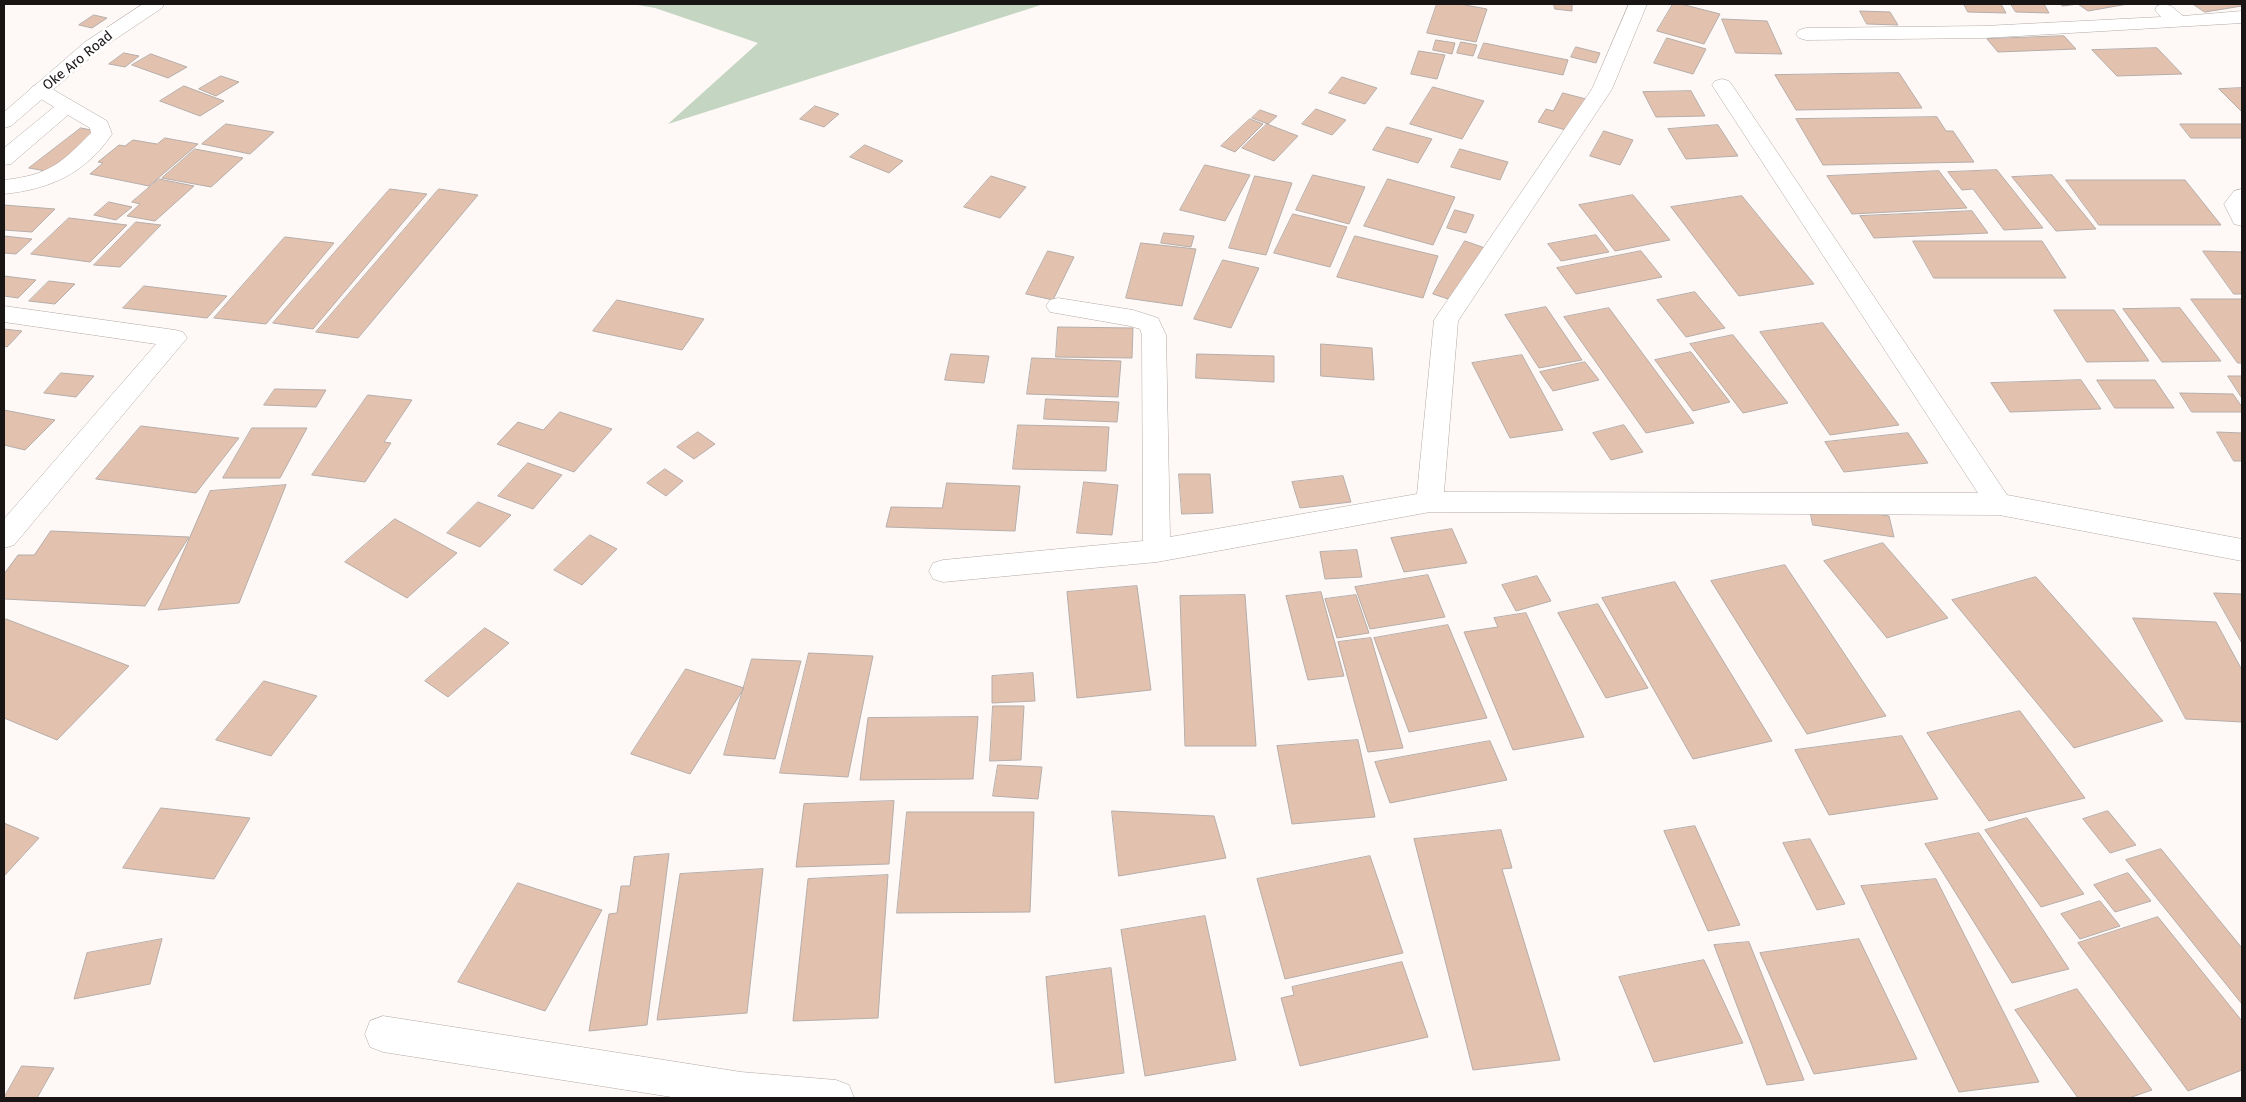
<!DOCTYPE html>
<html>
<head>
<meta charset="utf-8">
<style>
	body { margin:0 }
	#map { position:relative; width:2246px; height:1102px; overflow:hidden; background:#fef9f6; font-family:"Fira Sans",sans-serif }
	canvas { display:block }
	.frame { position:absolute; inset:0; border:5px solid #181514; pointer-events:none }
</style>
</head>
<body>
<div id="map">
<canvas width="2246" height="1102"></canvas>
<div class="frame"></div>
</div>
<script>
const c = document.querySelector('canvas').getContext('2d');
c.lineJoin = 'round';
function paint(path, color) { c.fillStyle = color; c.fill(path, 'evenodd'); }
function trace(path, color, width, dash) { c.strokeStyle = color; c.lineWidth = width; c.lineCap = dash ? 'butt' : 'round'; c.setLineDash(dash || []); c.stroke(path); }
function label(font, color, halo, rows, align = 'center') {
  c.font = font + ' "Fira Sans",sans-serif'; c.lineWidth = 5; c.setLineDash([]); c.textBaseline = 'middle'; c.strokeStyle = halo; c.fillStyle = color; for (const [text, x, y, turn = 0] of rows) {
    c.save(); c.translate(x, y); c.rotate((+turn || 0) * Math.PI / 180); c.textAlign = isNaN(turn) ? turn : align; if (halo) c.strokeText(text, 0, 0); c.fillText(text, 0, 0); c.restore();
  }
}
paint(new Path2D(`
	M632 4H1044L668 124 758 43 655 8Z`), '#c4d5c2');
const building = new Path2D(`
	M1437 4H1460L1487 9 1476 42 1427 33Z
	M1554 4H1572V11L1555 9Z
	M1673 4H1681L1720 14 1704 44 1657 31Z
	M1964 4H2001L2006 13 1968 12Z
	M2011 4H2044L2049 13 2016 12Z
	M2060 4H2128L2088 11 2078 4 2063 6Z
	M2193 4H2242V6L2205 12Z
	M1860 11 1890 12 1898 25 1867 24Z
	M94 15 107 18 92 28 79 25Z
	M1722 19 1767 21 1782 54 1736 53Z
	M2064 36 2076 49 1998 52 1987 39Z
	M1667 38 1706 49 1693 74 1654 63Z
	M1436 40 1455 43 1452 54 1433 50Z
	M1461 42 1477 45 1473 56 1457 53Z
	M1484 43 1568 60 1563 75 1478 58Z
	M1576 47 1600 53 1596 63 1571 57Z
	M2157 48 2182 74 2117 76 2092 50Z
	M1419 51 1445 55 1437 79 1411 74Z
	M124 53 139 56 125 67 109 64Z
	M151 54 187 67 168 78 132 65Z
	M1899 73 1922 108 1796 110 1775 75Z
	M221 76 239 82 216 96 199 89Z
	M1342 77 1377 88 1365 104 1329 93Z
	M184 86 224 101 200 116 160 101Z
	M1433 87 1484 101 1462 139 1410 124Z
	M2242 88V112L2219 89Z
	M1691 91 1705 116 1656 117 1643 92Z
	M1563 93 1586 99 1569 131 1538 122 1546 109 1553 111Z
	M815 106 839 114 824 127 800 119Z
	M1316 109 1346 120 1332 135 1302 124Z
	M1260 110 1277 116 1268 124 1252 118Z
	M1937 117 1946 131H1953L1974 162 1823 165 1796 119Z
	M1250 119 1263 124 1235 152 1221 146Z
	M226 124 274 132 250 154 202 144Z
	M1267 124 1298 136 1274 161 1242 148Z
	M2180 124H2242V138H2191Z
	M1718 125 1738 156 1686 159 1668 129Z
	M1387 127 1432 139 1418 163 1373 150Z
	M81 128 101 132 51 172 29 168Z
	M1604 131 1633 140 1620 165 1590 156Z
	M165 138 198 144 149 186 90 174 103 163 98 162 119 145 125 146 133 140 157 144Z
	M865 145 903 161 889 173 850 157Z
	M195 149 243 158 211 187 162 178Z
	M1460 149 1508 162 1500 180 1451 167Z
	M1205 165 1250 175 1225 221 1180 210Z
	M1997 170 2043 228 2004 230 1973 189 1962 190 1948 172Z
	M1939 171 1967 208 1852 214 1827 176Z
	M1313 175 1365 187 1349 224 1296 210Z
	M2052 175 2096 229 2056 231 2012 177Z
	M991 176 1026 187 1000 218 964 207Z
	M1255 176 1292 183 1266 255 1229 248Z
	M159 179 194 186 155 221 127 216 140 204 132 202Z
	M1388 179 1455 197 1433 245 1364 226Z
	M2066 180H2185L2221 225H2099Z
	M390 189 427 194 313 329 273 323Z
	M439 189 478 195 358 338 316 332Z
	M1633 195 1670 240 1615 251 1579 205Z
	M1742 196 1814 284 1739 296 1671 207Z
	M109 202 132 207 116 220 94 215Z
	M4 205 55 209 32 232 4 230Z
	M1455 210 1474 215 1466 233 1447 228Z
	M1972 211 1988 233 1874 238 1860 216Z
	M1293 214 1347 227 1330 267 1274 253Z
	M69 218 127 225 90 262 31 254Z
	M136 222 161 225 120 267 94 265Z
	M1164 233 1194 236 1191 247 1161 243Z
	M1596 235 1609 252 1561 261 1548 244Z
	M4 236 32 239 16 254 4 253Z
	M1355 236 1438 256 1423 298 1337 277Z
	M285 237 334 243 266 324 214 318Z
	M1465 241 1485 248 1454 301 1433 294Z
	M1913 241H2042L2066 278H1934Z
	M1141 243 1196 249 1182 306 1126 298Z
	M1048 251 1074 257 1053 300 1026 294Z
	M1641 251 1662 277 1576 294 1557 268Z
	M2203 251 2242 252V294H2234Z
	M1223 260 1259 268 1231 328 1194 319Z
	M4 276 36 280 18 298 4 296Z
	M49 281 75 284 55 304 29 301Z
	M144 286 227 296 207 318 123 308Z
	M1695 292 1725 328 1686 337 1657 300Z
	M2191 299H2242V363H2238Z
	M617 300 704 319 682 350 593 331Z
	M1546 307 1582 360 1539 368 1505 315Z
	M1609 308 1694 423 1646 433 1564 317Z
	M2180 308 2221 361 2162 362 2123 309Z
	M2054 310H2114L2149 361 2087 362Z
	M1823 323 1899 425 1830 435 1760 332Z
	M1058 327 1133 328 1132 358 1056 357Z
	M4 329 22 331 7 347 4 346Z
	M1733 335 1788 403 1743 413 1690 344Z
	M1321 344 1372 348 1374 380 1321 376Z
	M1691 352 1730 402 1693 411 1655 360Z
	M951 354 989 356 984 383 945 380Z
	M1197 354 1274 356V382L1196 378Z
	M1522 355 1563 430 1510 438 1472 363Z
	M1032 358 1121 361 1118 397 1027 394Z
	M1585 362 1599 380 1553 391 1540 372Z
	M61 373 94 376 76 397 44 393Z
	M2228 376H2242V398Z
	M2081 380 2101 409 2010 412 1991 383Z
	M2097 380H2155L2174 408H2115Z
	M275 389 326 390 316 407 264 405Z
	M2180 393 2233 394 2242 407V412H2192Z
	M368 395 412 400 384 442 391 443 365 482 312 475Z
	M1046 399 1119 402 1117 422 1044 419Z
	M4 410 55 420 25 450 4 445Z
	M560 412 612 429 574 472 497 444 518 422 543 430Z
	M1018 425 1109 427 1106 471 1013 469Z
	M1624 425 1643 452 1611 460 1593 433Z
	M141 426 239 438 196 493 96 479Z
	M252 428H307L280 478H223Z
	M698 432 715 444 694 459 677 447Z
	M2217 432 2242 433V461H2234Z
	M1908 433 1928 463 1844 472 1825 442Z
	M528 463 562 475 533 509 498 496Z
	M665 469 683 481 666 496 647 483Z
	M1179 474H1210L1213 513 1182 514Z
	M1343 476 1351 502 1300 508 1292 482Z
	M1084 482 1118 485 1112 535 1077 533Z
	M947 483 1020 486 1015 531 886 527 891 507 942 508Z
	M286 485 239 603 158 610 210 491Z
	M478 502 511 515 480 547 447 533Z
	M1809 505 1889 516 1894 537 1813 525Z
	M395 519 457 553 407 598 345 562Z
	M1452 529 1467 563 1404 572 1391 538Z
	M51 531 189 537 145 606 4 599V574L18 555H34Z
	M590 535 617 549 582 585 554 570Z
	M1883 543 1948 618 1887 638 1824 561Z
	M1357 550 1362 577 1325 579 1320 552Z
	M1785 565 1886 716 1807 734 1711 581Z
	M1428 575 1445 617 1370 629 1355 587Z
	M1537 576 1551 601 1516 611 1502 585Z
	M2036 577 2163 721 2074 748 1952 600Z
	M1675 582 1772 741 1693 759 1602 598Z
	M1137 586 1151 690 1077 698 1067 592Z
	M1321 592 1344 676 1308 680 1286 596Z
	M2214 593 2242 594V643Z
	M1245 595 1256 746H1185L1180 596Z
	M1356 595 1369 633 1337 638 1325 599Z
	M1598 604 1648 688 1606 698 1558 613Z
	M1526 613 1584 737 1513 750 1464 632 1498 627 1494 618Z
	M2133 618 2216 622 2242 670V722L2186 719Z
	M6 619 129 666 57 740 4 718V621Z
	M1448 625 1487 718 1409 732 1374 638Z
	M485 628 509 643 448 697 425 681Z
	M1371 638 1403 748 1368 752 1338 642Z
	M809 653 873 656 848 777 780 773Z
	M752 659 801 661 775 759 724 755Z
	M686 669 744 688 690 774 631 754Z
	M1033 673 1035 701 992 703V676Z
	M264 681 317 696 271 756 216 740Z
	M993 706H1024L1021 760 990 761Z
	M2020 711 2085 798 1989 821 1927 733Z
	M978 717 973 779 860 780 868 718Z
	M1902 736 1938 799 1829 815 1795 750Z
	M1358 740 1375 817 1292 824 1277 746Z
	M1490 741 1507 780 1390 803 1375 762Z
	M998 765 1042 767 1038 799 993 796Z
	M894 801 889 864 796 867 804 804Z
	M161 808 250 818 214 879 123 868Z
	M1112 811 1214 816 1226 858 1119 876Z
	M2108 811 2136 845 2110 853 2083 819Z
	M907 812H1034L1030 912 897 913Z
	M2027 818 2084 894 2041 907 1985 830Z
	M4 823 39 838 4 876Z
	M1695 826 1740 925 1708 931 1664 831Z
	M1501 830 1512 868 1502 869 1560 1060 1473 1070 1414 839Z
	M1979 833 2069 969 2012 983 1925 844Z
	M1810 839 1845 904 1817 910 1783 843Z
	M2161 849 2242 948V1004L2126 860Z
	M669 854 647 1025 589 1031 609 914 617 913 621 886H630L634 857Z
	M1370 856 1403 953 1285 979 1257 879Z
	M763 869 747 1013 657 1020 680 874Z
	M2128 873 2151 901 2115 912 2094 885Z
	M888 875 878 1018 793 1021 808 879Z
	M1936 879 2039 1082 1959 1092 1861 886Z
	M518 883 602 910 545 1011 458 982Z
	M2100 901 2120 926 2080 939 2061 914Z
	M1205 916 1236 1060 1145 1076 1121 930Z
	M2158 917 2242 1021V1070L2188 1091 2078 943Z
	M162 939 150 984 74 999 87 953Z
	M1859 939 1917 1059 1814 1074 1760 953Z
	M1749 942 1804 1080 1767 1085 1714 945Z
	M1704 960 1743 1043 1654 1062 1619 977Z
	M1402 962 1428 1037 1300 1066 1281 998 1294 995 1292 987Z
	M1111 968 1124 1073 1055 1083 1046 977Z
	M2077 989 2152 1090 2129 1098H2078L2015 1010Z
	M22 1066 54 1068 37 1098H4Z`);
paint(building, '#e2c1af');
trace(building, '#b6ada9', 1);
const minor = new Path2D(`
	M1629 4H1647L1612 89 1458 321 1444 492 1978 493 1712 85 1715 81 1722 79 1729 81 1732 85 2007 495 2242 539V561L1999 515 1430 512 1157 562 943 582 933 579 929 571 933 563 943 560 1143 541 1142 335 1140 329 1130 326 1050 312 1046 306 1050 300 1058 298 1133 310 1158 318 1166 335 1170 537 1417 494 1434 320 1592 89Z
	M2164 4 2171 6 2183 16 2242 11V23L1984 38 1806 40 1799 38 1796 34 1799 30 1806 28 1984 26 2161 17 2155 10 2157 6Z
	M40 84 47 86 107 121 112 134C85 174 50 189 4 194V180C49 175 60 164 91 133L90 128 68 115 11 164 4 165V148L54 107 33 94 30 90 33 86Z
	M2242 189V226L2234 224 2224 204 2234 191Z
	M4 306 175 330 183 332 187 338 14 545 4 548V519L156 344 4 322Z
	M383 1016 741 1072 836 1080 849 1085 854 1098H678L383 1052 370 1047 365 1034 370 1021Z`);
const major = new Path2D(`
	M143 4H164L162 8 99 50 11 126 4 128V112L85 42Z`);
trace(minor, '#b2a9a5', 1);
trace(major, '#b2a9a5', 1);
paint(minor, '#fff');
paint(major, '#fff');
label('14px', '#181514', '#fff', [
	["Oke Aro Road",78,61,-39]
]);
</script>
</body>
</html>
